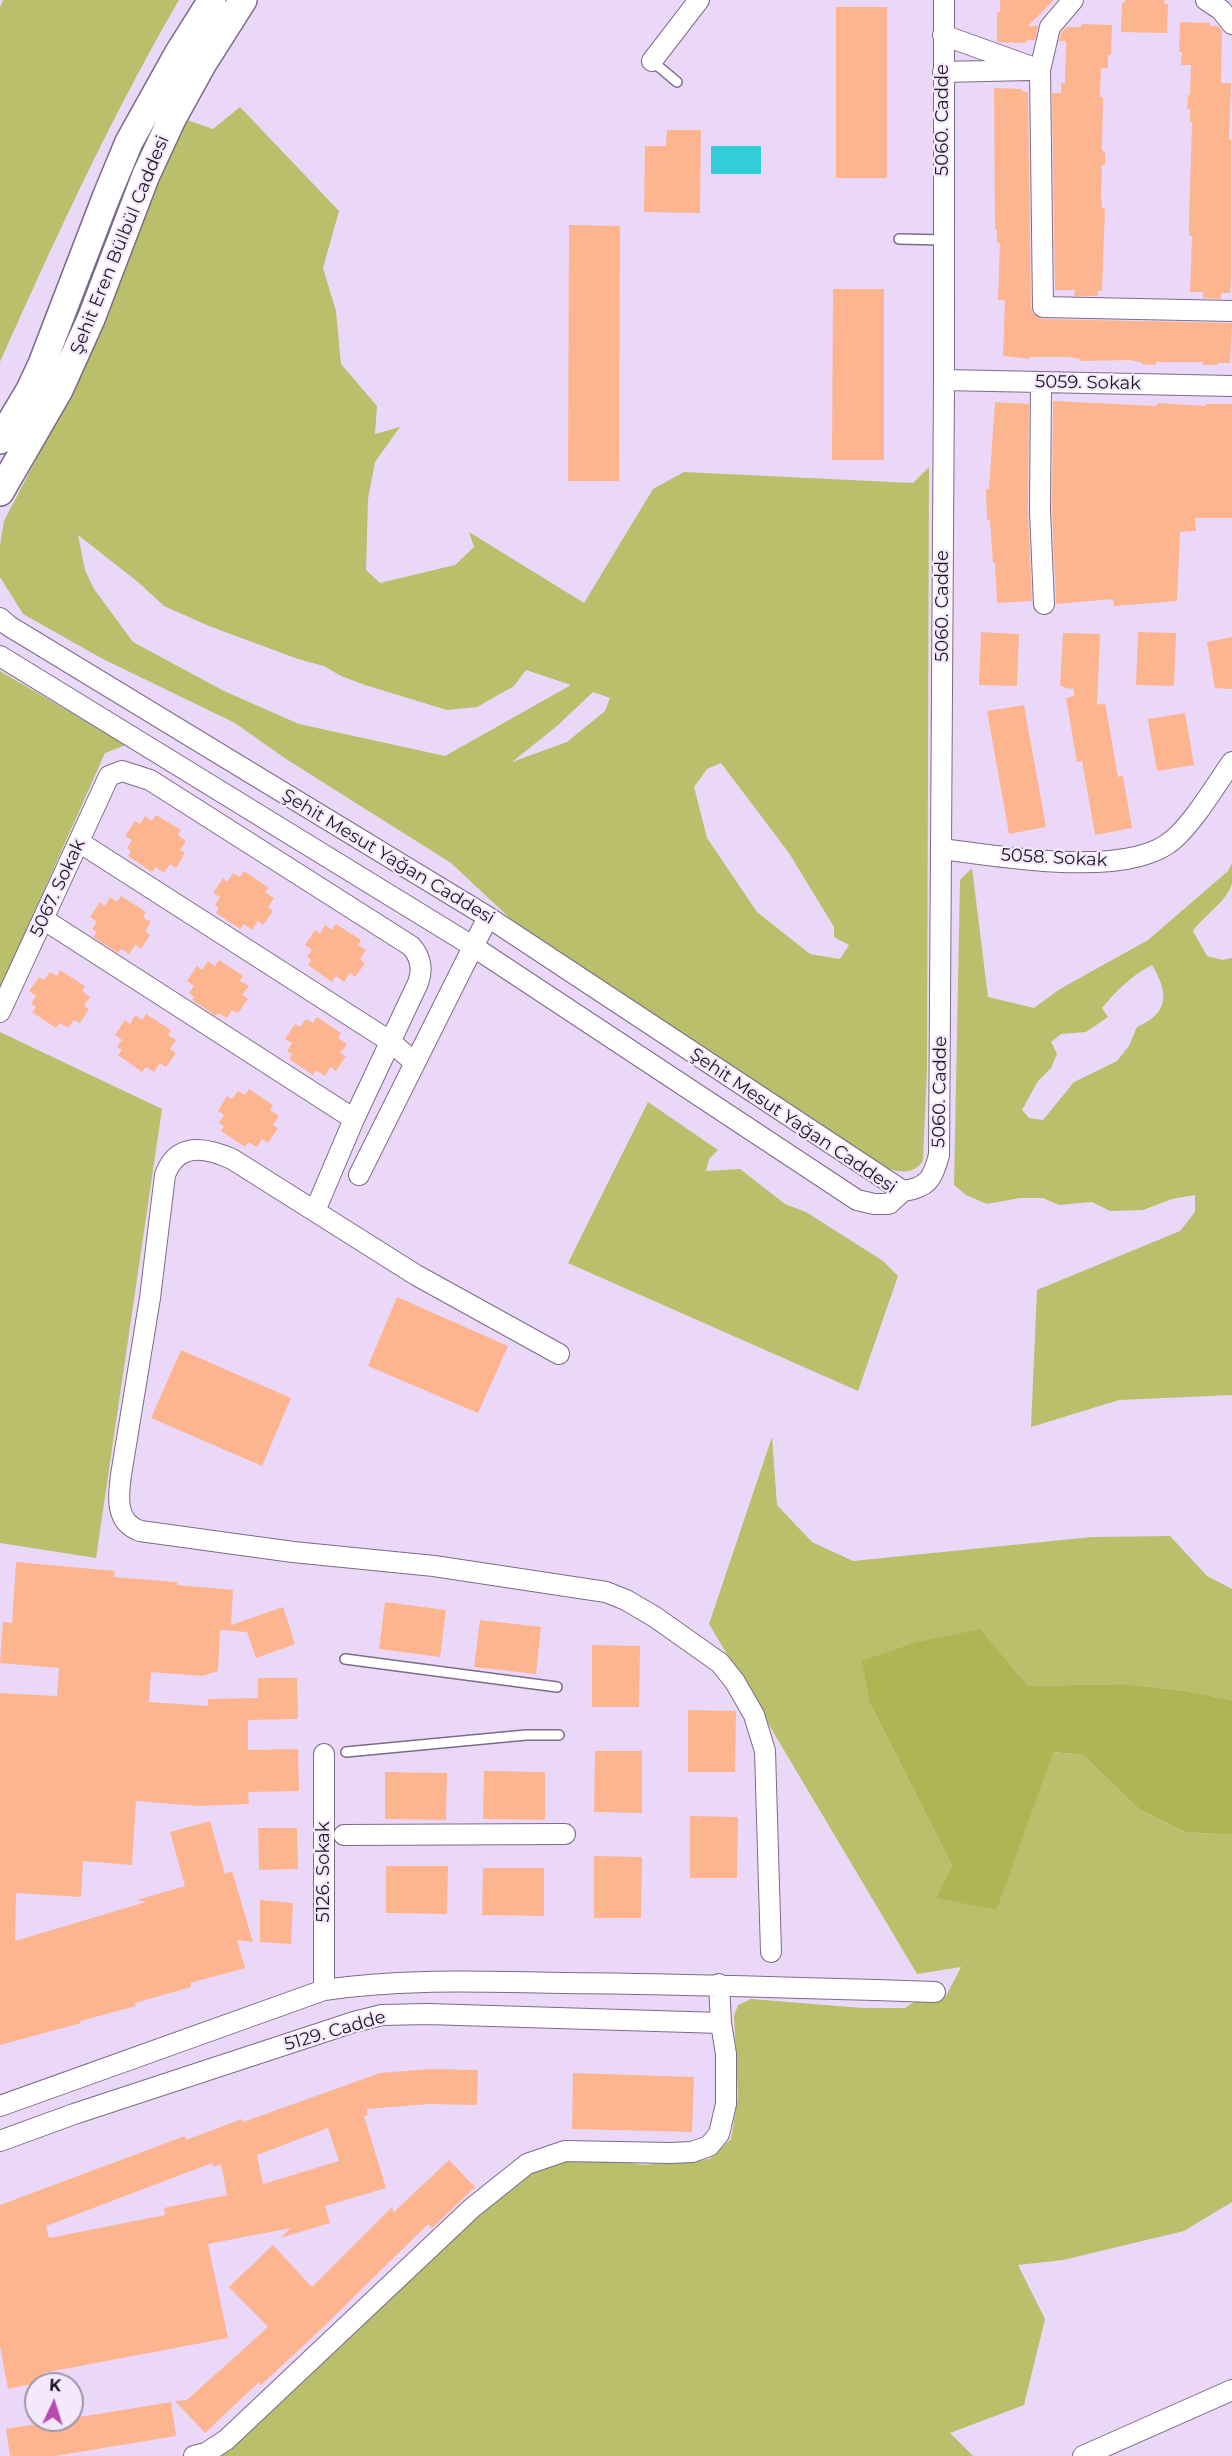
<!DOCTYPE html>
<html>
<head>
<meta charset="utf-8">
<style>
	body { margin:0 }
	#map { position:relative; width:1232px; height:2456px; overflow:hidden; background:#ebd8f9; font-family:Montserrat,sans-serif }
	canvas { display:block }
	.north { position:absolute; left:24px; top:2372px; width:60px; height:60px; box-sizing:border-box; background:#f4e8fd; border:2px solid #9f95a6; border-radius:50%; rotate:4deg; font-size:16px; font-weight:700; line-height:24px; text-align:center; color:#1f1824 }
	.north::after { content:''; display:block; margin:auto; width:21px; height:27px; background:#b74cad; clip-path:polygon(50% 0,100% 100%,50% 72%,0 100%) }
</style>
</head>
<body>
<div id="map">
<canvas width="1232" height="2456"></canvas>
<div class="north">K</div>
</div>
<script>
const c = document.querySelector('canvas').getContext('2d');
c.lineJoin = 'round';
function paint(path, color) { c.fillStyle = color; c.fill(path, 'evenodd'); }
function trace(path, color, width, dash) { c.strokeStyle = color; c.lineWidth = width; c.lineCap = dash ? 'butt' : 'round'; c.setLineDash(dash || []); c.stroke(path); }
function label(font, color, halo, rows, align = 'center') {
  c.font = font + ' Montserrat,sans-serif'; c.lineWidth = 4.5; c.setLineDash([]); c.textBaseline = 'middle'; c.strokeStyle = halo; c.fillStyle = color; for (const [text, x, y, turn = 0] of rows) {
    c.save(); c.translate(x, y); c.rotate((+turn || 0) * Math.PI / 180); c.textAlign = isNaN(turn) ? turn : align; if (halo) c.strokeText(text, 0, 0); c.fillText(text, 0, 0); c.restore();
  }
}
paint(new Path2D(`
	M3 0H179C111 117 55 239 0 362V7Z
	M240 107 339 211 323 268 336 311 341 364 377 406 375 434 400 427 375 462 368 499 366 570 380 583 455 565 474 547 469 532 584 603 653 489 684 472 913 483 929 467 927 1070 923 1160C906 1191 856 1151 837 1139L513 921 451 863 286 759 235 723 103 659 23 614 0 577V546L4 521 72 390 150 186 187 120 213 129ZM78 535 138 582 164 606 209 626 298 659 324 666 341 676 365 685 447 710 477 707 514 686 526 670 571 685 445 756 299 724 224 691 133 642 94 589 85 570ZM593 692 610 698 605 711 567 742 512 762 557 726ZM721 763 789 853 834 927V937L849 945 840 959 810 954 757 912 707 838 694 787 707 769Z
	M0 671 126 745 105 753 0 989Z
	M1232 863C1232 870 1232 877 1232 883 1228 901 1203 916 1193 931L1207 956 1222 960 1232 958V1395L1119 1400 1031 1427 1037 1290 1180 1231 1195 1212V1195L1172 1199 1143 1210 1110 1211 1092 1202 1059 1205 1043 1198H1020L987 1204 966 1195 954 1185 960 880 972 868 988 997 1034 1008 1060 989 1148 940 1228 871ZM1152 965C1169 993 1169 1013 1137 1027L1129 1046 1117 1061 1074 1082 1043 1120 1029 1118 1022 1110 1038 1081 1051 1068 1057 1054 1051 1042 1061 1034 1086 1032 1108 1017 1102 1008C1116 991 1132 975 1152 965Z
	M0 1032 162 1109 96 1558 0 1543Z
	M648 1102 718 1150 709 1159 706 1171 740 1169 785 1204 806 1212 883 1261 898 1276 858 1391 568 1263Z
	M772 1437 777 1505 812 1542 853 1561 1092 1537 1170 1536 1207 1576 1232 1589V1700L1186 1691 1123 1684 1028 1686 981 1629 870 1703 952 1866 937 1897 997 1910 1052 1752 1083 1755 1139 1809 1185 1832 1232 1835V2202L1184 2231 1063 2260 1018 2265 1045 2319 1024 2405 950 2433 973 2456H216L230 2449 516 2177 572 2154 643 2165 709 2159 731 2139 738 2096 734 2016 738 2005 751 1999 863 2008H905L917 2000 946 1996 961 1967 917 1974 709 1624Z`), '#b9bf6b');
paint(new Path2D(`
	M981 1629 1028 1686 1123 1684 1186 1691 1232 1700V1835L1185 1832 1139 1809 1083 1755 1053 1752 997 1910 936 1898 952 1866 870 1703 862 1661 914 1643Z`), '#afb553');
paint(new Path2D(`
	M711 146H761V174H711Z`), '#33ccd9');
paint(new Path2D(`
	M1000 0H1054L1028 26H1038L1035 40H1027L1026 43 997 42V12H1000Z
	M1125 0H1165L1164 4H1168L1167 33 1121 32 1122 3 1125 2Z
	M836 7H887V178H836Z
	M1180 22 1210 23V26H1218L1222 31 1221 83H1231L1229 140H1231V280L1230 293H1221V299L1203 298V292H1190L1192 236 1189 235V223L1192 122H1190V109H1187L1188 95H1190L1191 65H1181L1182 52H1179Z
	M1082 24 1112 25 1111 55H1108V68H1101L1100 97H1103L1102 151H1105V165H1102L1101 195 1102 208H1105L1102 291H1098V296H1074L1075 290H1055L1052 93H1061V83H1065L1066 41H1059L1061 33 1066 27H1081Z
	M994 88 1022 89V91L1028 92 1031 307 1033 313 1043 319 1232 323 1230 363H1218V365H1203V362H1156V365L1141 364V362L1129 360 1080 361V359L1068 357H1030V359L1003 356 1005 300H998L1000 243H997V230H995Z
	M667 130H701L700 213 644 212 645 146H666Z
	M569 225 620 226 619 481H568Z
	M833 289H884V460H832Z
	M1053 401 1157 406V403L1206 406V404H1232V518H1195L1196 531 1180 532 1177 601 1114 606 1113 599 1056 604 1052 511Z
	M995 402 1029 404 1028 511 1032 601 997 603 995 563H993L990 520H987L986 489H989Z
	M981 632 1019 634 1017 686 979 685Z
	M1138 632 1176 633 1174 686 1136 685Z
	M1063 633 1100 634 1097 705 1105 703 1118 777 1123 776 1132 828 1095 835 1082 761 1077 762 1066 698 1074 696V689L1064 688 1063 686H1060Z
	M1232 637V689L1215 688 1207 642Z
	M1024 705 1046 827 1009 834 987 711Z
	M1185 713 1194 765 1157 771 1148 719Z
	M156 815 181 830 178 835 186 841 180 850 185 853 176 868 170 864 164 873 156 867 152 872 128 856 131 851 127 848 132 840 125 836 135 821 140 824 145 816 152 821Z
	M244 871 269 888 265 892 274 898 268 907 273 911 263 925 258 921 252 930 244 924 240 929 216 913 219 908 215 905 220 897 213 893 223 878 227 882 233 873 240 877Z
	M121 896 146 912 143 917 151 922 145 931 150 935 141 949 135 945 129 954 121 949 118 953 93 937 97 932 92 929 97 922 90 917 100 902 105 906 110 897 117 902Z
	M336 924 361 940 358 945 366 950 360 959 365 963 355 977 350 973 344 982 336 976 332 982 308 965 311 960 307 957 312 950 305 945 315 930 320 934 325 925 332 930Z
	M219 960 243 976 240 981 249 986 242 995 248 999 238 1013 232 1010 227 1018 218 1013 216 1016 192 1000 194 997 189 993 194 986 187 981 197 966 202 970 208 961 215 966Z
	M60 970 85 986 82 991 90 997 84 1006 89 1009 80 1023 74 1020 68 1028 60 1023 56 1028 32 1012 36 1007 31 1004 36 996 29 991 39 977 44 980 50 972 57 976Z
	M146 1014 171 1030 168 1035 176 1040 170 1049 176 1053 166 1067 160 1063 154 1072 146 1067 142 1072 118 1055 122 1050 117 1047 122 1040 115 1035 125 1020 130 1024 135 1015 142 1020Z
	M317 1017 341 1033 338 1038 347 1044 340 1053 346 1056 336 1071 330 1067 325 1076 316 1070 313 1075 289 1059 292 1054 287 1051 292 1043 285 1039 295 1024 300 1027 306 1019 313 1023Z
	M249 1089 273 1105 270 1110 279 1116 273 1125 278 1128 268 1143 262 1139 257 1147 248 1142 245 1147 221 1131 224 1126 219 1123 224 1115 218 1111 227 1096 232 1099 238 1091 245 1095Z
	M397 1297 508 1346 478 1413 368 1366Z
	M181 1350 291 1398 262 1466 151 1418Z
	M16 1562 115 1571 114 1577 177 1582V1585L233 1590 231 1625 283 1607 295 1644 256 1658 247 1632 220 1630 218 1671 202 1676 151 1672 149 1702 208 1706V1699L258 1698V1678H297L298 1719 248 1720V1750L298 1749 299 1791 248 1792 249 1804 199 1806 136 1801 132 1865 83 1861 81 1897 16 1893 15 1941 146 1902 137 1900 185 1886 170 1832 210 1821 225 1874 232 1871 253 1942 237 1940 245 1968 190 1983 191 1987 135 2003 136 2006 80 2021 81 2023 0 2045V1693L57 1696 59 1668 0 1663 3 1622 12 1623Z
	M385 1602 446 1610 440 1657 379 1649Z
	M480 1620 541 1627 536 1674 474 1667Z
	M592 1645 640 1646 639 1707H592Z
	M688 1710 736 1711 735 1772H688Z
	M595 1751H642V1813L594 1812Z
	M484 1771 545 1772V1820L483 1819Z
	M385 1772 447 1773 446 1820 385 1819Z
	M690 1816 738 1817 737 1878H690Z
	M258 1828H297L298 1869 259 1870Z
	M594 1856 642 1857 641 1918H594Z
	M386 1866H448L447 1914 386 1913Z
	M483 1868H544V1916L482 1915Z
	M260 1900 293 1903 291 1944 260 1942Z
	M429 2069 478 2070 477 2105 430 2104 366 2109 368 2115 364 2116 386 2188 325 2206 330 2223 280 2238 291 2228 208 2244 228 2338 43 2373 45 2381 8 2389 0 2346V2205L185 2136 186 2140 242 2119 243 2122 380 2073ZM328 2128 339 2161 263 2184 257 2155ZM212 2163 214 2167 221 2164 227 2195 164 2208 165 2215 49 2238 46 2226Z
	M573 2073 694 2077 692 2132 572 2129Z
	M449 2160 475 2187 432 2228 428 2224 317 2333 261 2385 259 2382 205 2433 175 2401 187 2400 268 2327 229 2287 273 2245 312 2287 392 2207 394 2212Z
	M171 2402 176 2436 55 2456H10L6 2429Z`), '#fdb590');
const lane = new Path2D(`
	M652 61 677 82
	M899 239 944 240
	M345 1659 557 1687
	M346 1752 526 1735H559`);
const street = new Path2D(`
	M1073 0 1050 27 1040 70 1043 307 1232 311
	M1206 0 1221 10 1232 24
	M943 35 1040 70
	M652 61 699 0
	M943 72 1029 70
	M944 380 1232 386
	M1041 382 1040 511 1044 604
	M0 618 9 626 488 917 903 1191
	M0 656 474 947 857 1200 874 1204H889L903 1191
	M79 842 391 1042 415 1063
	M942 849C999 856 1129 880 1174 839 1196 819 1215 786 1232 762
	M43 919 354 1119
	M0 1012 109 776 122 771 150 780 411 946C421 957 423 970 418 983L354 1119 315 1211
	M359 1175 488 917
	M903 1191C927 1188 933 1179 939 1155L944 380V0
	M559 1354 416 1275 232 1159C205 1147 177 1142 165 1175L150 1298 121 1475C118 1497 115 1522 140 1531L293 1552 434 1566 606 1592 626 1600 655 1617 720 1663 735 1682 754 1715 765 1751 771 1952
	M324 1754V1990
	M344 1835 565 1834
	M0 2106 324 1990C406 1978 483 1982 565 1983 689 1984 812 1988 935 1992
	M0 2141 74 2114 354 2022 382 2015 427 2014 721 2023
	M194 2456 206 2453 226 2440 472 2208 527 2164 565 2151 671 2153 692 2152 709 2146 719 2134 726 2104V2054L721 2023 719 1984
	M1083 2456 1232 2390`);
const secondary = new Path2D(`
	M0 440 30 390 42 364 107 195 129 142 178 54 212 0
	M0 492 59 390 91 319 146 175 172 119 203 63 243 0`);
trace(lane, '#7c6b88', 12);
trace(street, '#7c6b88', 22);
trace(secondary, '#7c6b88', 30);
trace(lane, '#fff', 9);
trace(street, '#fff', 20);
trace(secondary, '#fff', 27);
label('18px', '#1f1824', '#f4e8fd', [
	["5060. Cadde",943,120,-90],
	["Şehit Eren Bülbül Caddesi",120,245,-68],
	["5059. Sokak",1088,383,1],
	["5060. Cadde",943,606,-90],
	["Şehit Mesut Yağan Caddesi",388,857,31],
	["5058. Sokak",1054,858,3],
	["5067. Sokak",58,888,-65],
	["5060. Cadde",940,1092,-89],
	["Şehit Mesut Yağan Caddesi",793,1121,34],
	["5126. Sokak",324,1872,-90],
	["5129. Cadde",335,2031,-16]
]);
</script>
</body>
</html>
